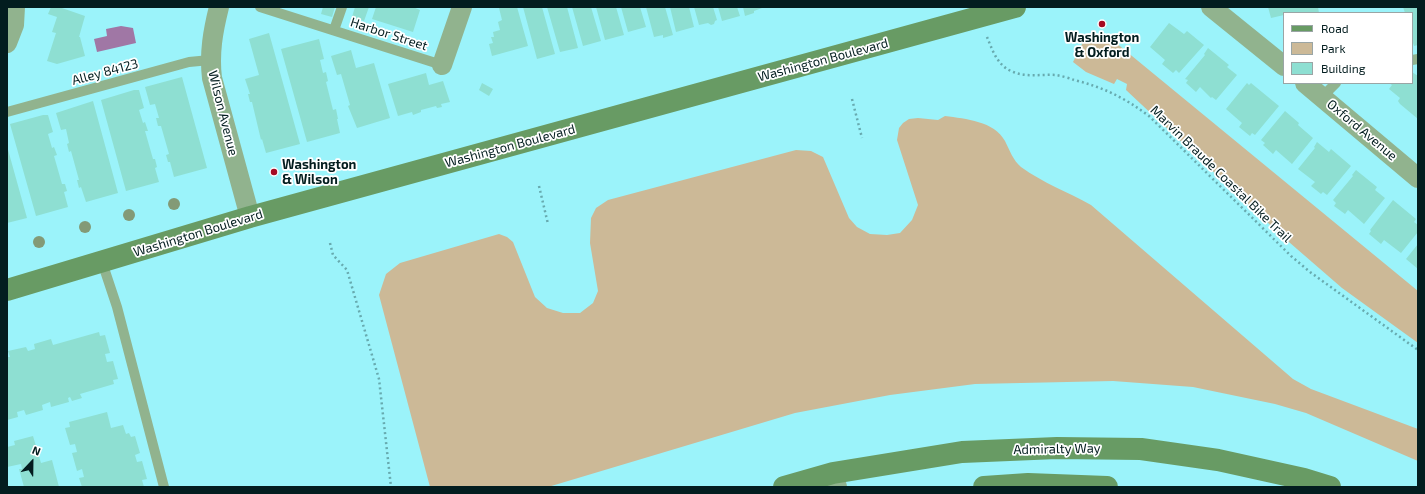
<!DOCTYPE html>
<html>
<head>
<meta charset="utf-8">
<style>
	body { margin:0 }
	#map { position:relative; width:1425px; height:494px; overflow:hidden; background:#9bf3fa; font-family:"Exo 2",sans-serif }
	canvas { display:block }
	.frame { position:absolute; inset:0; border:8px solid #031d1f; pointer-events:none }
	.legend { position:absolute; left:1283px; top:12px; width:130px; height:72px; box-sizing:border-box; background:#fff; border:1px solid #9aa5a5; margin:0; padding:5px 7px; list-style:none; font-size:12px; color:#031d1f }
	.legend li { display:flex; align-items:center; gap:8px; height:20px }
	.legend b { width:20px; border:1px solid #9aa5a5 }
	.north { position:absolute; left:12px; top:442px; width:40px; height:40px; -webkit-text-stroke:3px #fff; paint-order:stroke; rotate:22deg; font-size:11px; font-weight:700; line-height:16px; text-align:center; color:#031d1f }
	.north::after { content:''; display:block; margin:auto; width:14px; height:18px; background:#031d1f; clip-path:polygon(50% 0,100% 100%,50% 72%,0 100%) }
</style>
</head>
<body>
<div id="map">
<canvas width="1425" height="494"></canvas>
<div class="frame"></div>
<ul class="legend">
<li><b style="height:5px;background:#689b64"></b>Road</li>
<li><b style="height:11px;background:#ccb997"></b>Park</li>
<li><b style="height:11px;background:#8edfd2"></b>Building</li>
</ul>
<div class="north">N</div>
</div>
<script>
const c = document.querySelector('canvas').getContext('2d');
c.lineJoin = 'round';
function paint(path, color) { c.fillStyle = color; c.fill(path, 'evenodd'); }
function trace(path, color, width, dash) { c.strokeStyle = color; c.lineWidth = width; c.lineCap = dash ? 'butt' : 'round'; c.setLineDash(dash || []); c.stroke(path); }
function label(font, color, halo, rows, align = 'center') {
  c.font = font + ' "Exo 2",sans-serif'; c.lineWidth = 3.5; c.setLineDash([]); c.textBaseline = 'middle'; c.strokeStyle = halo; c.fillStyle = color; for (const [text, x, y, turn = 0] of rows) {
    c.save(); c.translate(x, y); c.rotate((+turn || 0) * Math.PI / 180); c.textAlign = isNaN(turn) ? turn : align; if (halo) c.strokeText(text, 0, 0); c.fillText(text, 0, 0); c.restore();
  }
}
paint(new Path2D(`
	M1104 33 1418 291V343L1342 288 1282 236 1126 90 1127 84 1117 79 1114 84 1086 72 1073 62 1085 38Z
	M945 116C966 119 994 121 1005 141 1010 151 1013 160 1021 167 1043 183 1068 192 1091 205L1293 379 1311 389 1418 429V461L1306 413 1275 404 1193 387 1113 381 975 384 890 395 795 413 548 487H430L379 295 386 274 400 263 499 234 507 237 513 242 535 297 547 308 563 313H580L593 303 598 291 590 243 591 218 596 208 608 200 796 150 811 151 823 157 849 218 857 227 870 234 887 235 900 233 912 220 918 205 897 140 899 128 903 123 909 119 918 118 938 120Z`), '#ccb997');
paint(new Path2D(`
	M121 26 133 28 136 43 97 52 94 39 107 36 106 29Z`), '#a077a5');
paint(new Path2D(`
	M51 7H59L85 16 79 37H80L85 56 57 64 47 61 56 33 52 32 57 17 48 14Z
	M323 7H335L332 17 321 14Z
	M355 7H369L364 21 352 17Z
	M376 7H413L420 10 413 32 372 19Z
	M502 7H517L528 46 492 56 489 44 493 43 491 37H494L493 32 500 30 498 22 502 20 499 8Z
	M523 7H542L555 54 537 59Z
	M547 7H567L578 48 560 52Z
	M572 7H591L601 41 583 46Z
	M596 7H616L624 35 605 40Z
	M621 7H640L646 27 628 32Z
	M646 7H665L673 35 663 38V35L654 37Z
	M670 7H689L694 27 676 32Z
	M694 7H713L717 20 715 21 714 24 711 25 708 23 699 25Z
	M718 7H737L740 16 722 21Z
	M743 7H762V8L754 11V13L745 16Z
	M1268 7H1318L1319 13H1295V12L1284 13V15L1271 18Z
	M1403 7H1418V45L1414 46 1412 40V13H1405Z
	M1169 23 1184 34 1187 31 1204 45 1179 73 1176 70 1173 73 1162 64 1165 60 1150 47Z
	M269 33 300 144 266 153 262 139 261 140 252 102H250L248 94H250L245 79 259 75 249 39Z
	M319 39 324 59 320 60 323 73 326 72 328 81 326 82 333 110 336 109 338 119H337L340 133 307 142 281 49Z
	M1208 48 1229 65 1227 67 1237 75 1216 100 1212 97 1211 98 1200 87 1196 92 1186 83 1188 80 1185 79 1205 55 1204 54Z
	M351 50 356 68 374 63 390 118 357 128 348 106 350 105 341 74 337 75 331 56Z
	M1412 72 1418 76V119L1400 104 1398 101 1400 98 1389 89 1392 85 1389 83H1412Z
	M426 73 429 85 443 81 450 102 441 104 442 107 437 108 436 106 421 110V112L413 115 412 112 398 116 388 84Z
	M182 77 207 168 174 177 170 162H168L166 155 169 154 161 126H158L156 118H159L155 104 150 105 145 87Z
	M482 83 493 89 489 96 479 90Z
	M1247 83 1249 85 1251 83 1279 106 1255 135 1252 133 1250 136 1239 127 1242 123 1226 109Z
	M134 90H139L144 108 139 110 143 123 145 122 148 131H145L153 159H155L157 167 155 168 159 182 126 191 101 100Z
	M93 101 118 193 86 202 81 187 79 188 77 180H79L71 151 69 152 67 144 69 143 66 129 61 130 56 113Z
	M1285 111 1299 123 1298 125 1313 138 1292 164 1276 150 1273 154 1263 145 1265 143 1261 140Z
	M43 115H48L53 132 48 134 52 148 54 147 57 155 54 156 62 184H65L67 191 64 192 68 207 36 216 10 124Z
	M1317 142 1329 152 1331 149 1351 166 1327 195 1323 192 1321 194 1311 186 1315 182 1298 169 1315 148 1314 147Z
	M7 146 27 218 7 223Z
	M1356 170 1377 187 1375 190 1385 198 1364 224 1348 210 1345 214 1334 206 1336 203 1333 200 1353 176 1352 175Z
	M1393 200 1416 219 1414 222 1418 225V232L1401 253 1384 240 1381 244 1369 234 1371 231 1370 230Z
	M1418 244V269L1406 259Z
	M99 332 100 336 105 335 110 353 105 354 107 362 113 361 118 379 113 380 114 384 80 394 82 398 72 401 70 397 68 398 69 402 51 407 50 402 42 405 43 410 26 415 24 410 17 412 18 417 7 420V357H10L8 351 26 347 28 351 35 349 34 344 51 339 53 345Z
	M107 412 111 428 123 425 126 434 129 433 131 437 135 436 140 453 135 455 137 462 142 461 147 479 142 480 144 487H82L79 478 84 477 82 469 77 471 72 453 77 452 75 444 70 445 65 428 70 427 69 422Z
	M33 436 41 463 52 460 59 487H24L19 469H22L21 464 7 467V447L15 445 14 441Z`), '#8edfd2');
trace(new Path2D(`
	M987 37C992 49 997 65 1011 71 1025 78 1041 74 1056 75 1062 76 1069 78 1074 80 1103 87 1125 98 1149 116L1291 256 1310 272 1418 350
	M852 99 862 138
	M539 186 548 224
	M330 243 333 255 347 270 379 379 391 487`), '#67aaaf', 2.5, [2, 3]);
trace(new Path2D(`
	M260 7 442 65
	M334 30 342 7
	M1412 60 1418 59
	M1322 97 1336 83
	M7 112 189 62 210 60
	M102 262 117 307 164 487`), '#91b38e', 10);
trace(new Path2D(`
	M219 7C213 31 209 53 212 78L250 217
	M1211 7 1284 66
	M7 43 14 25 15 7
	M442 65 462 7
	M1305 83 1418 178
	M833 473 837 487`), '#91b38e', 20);
trace(new Path2D(`
	M7 290 250 217 1015 7
	M784 487 833 473 962 452 1057 448 1141 449 1218 460 1304 479 1330 487
	M984 487 1028 484 1107 487`), '#689b64', 22);
c.fillStyle = '#839a76';
for (const [x, y] of [
	[174,204],
	[129,215],
	[85,227],
	[39,242]
]) { c.beginPath(); c.arc(x, y, 6, 0, 2 * Math.PI); c.fill(); }
for (const [x, y, r, color] of [
	[1102,24,4,"#a50a23"],
	[274,172,4,"#a50a23"]
]) { const dot = new Path2D(); dot.arc(x, y, r, 0, 2 * Math.PI); c.fillStyle = color; c.fill(dot); trace(dot, '#fff', 1.5); }
label('13px', '#031d1f', '#fff', [
	["Harbor Street",389,34,18],
	["Washington Boulevard",823,60,-15],
	["Alley 84123",105,72,-15],
	["Wilson Avenue",223,113,76],
	["Oxford Avenue",1362,130,40],
	["Washington Boulevard",510,146,-15],
	["Marvin Braude Coastal Bike Trail",1221,174,44],
	["Washington Boulevard",198,233,-17],
	["Admiralty Way",1057,449,-1]
]);
label('bold 13px', '#031d1f', '#fff', [
	["Washington",1102,38],
	["& Oxford",1102,53],
	["Washington",282,165,"left"],
	["& Wilson",282,180,"left"]
]);
</script>
</body>
</html>
